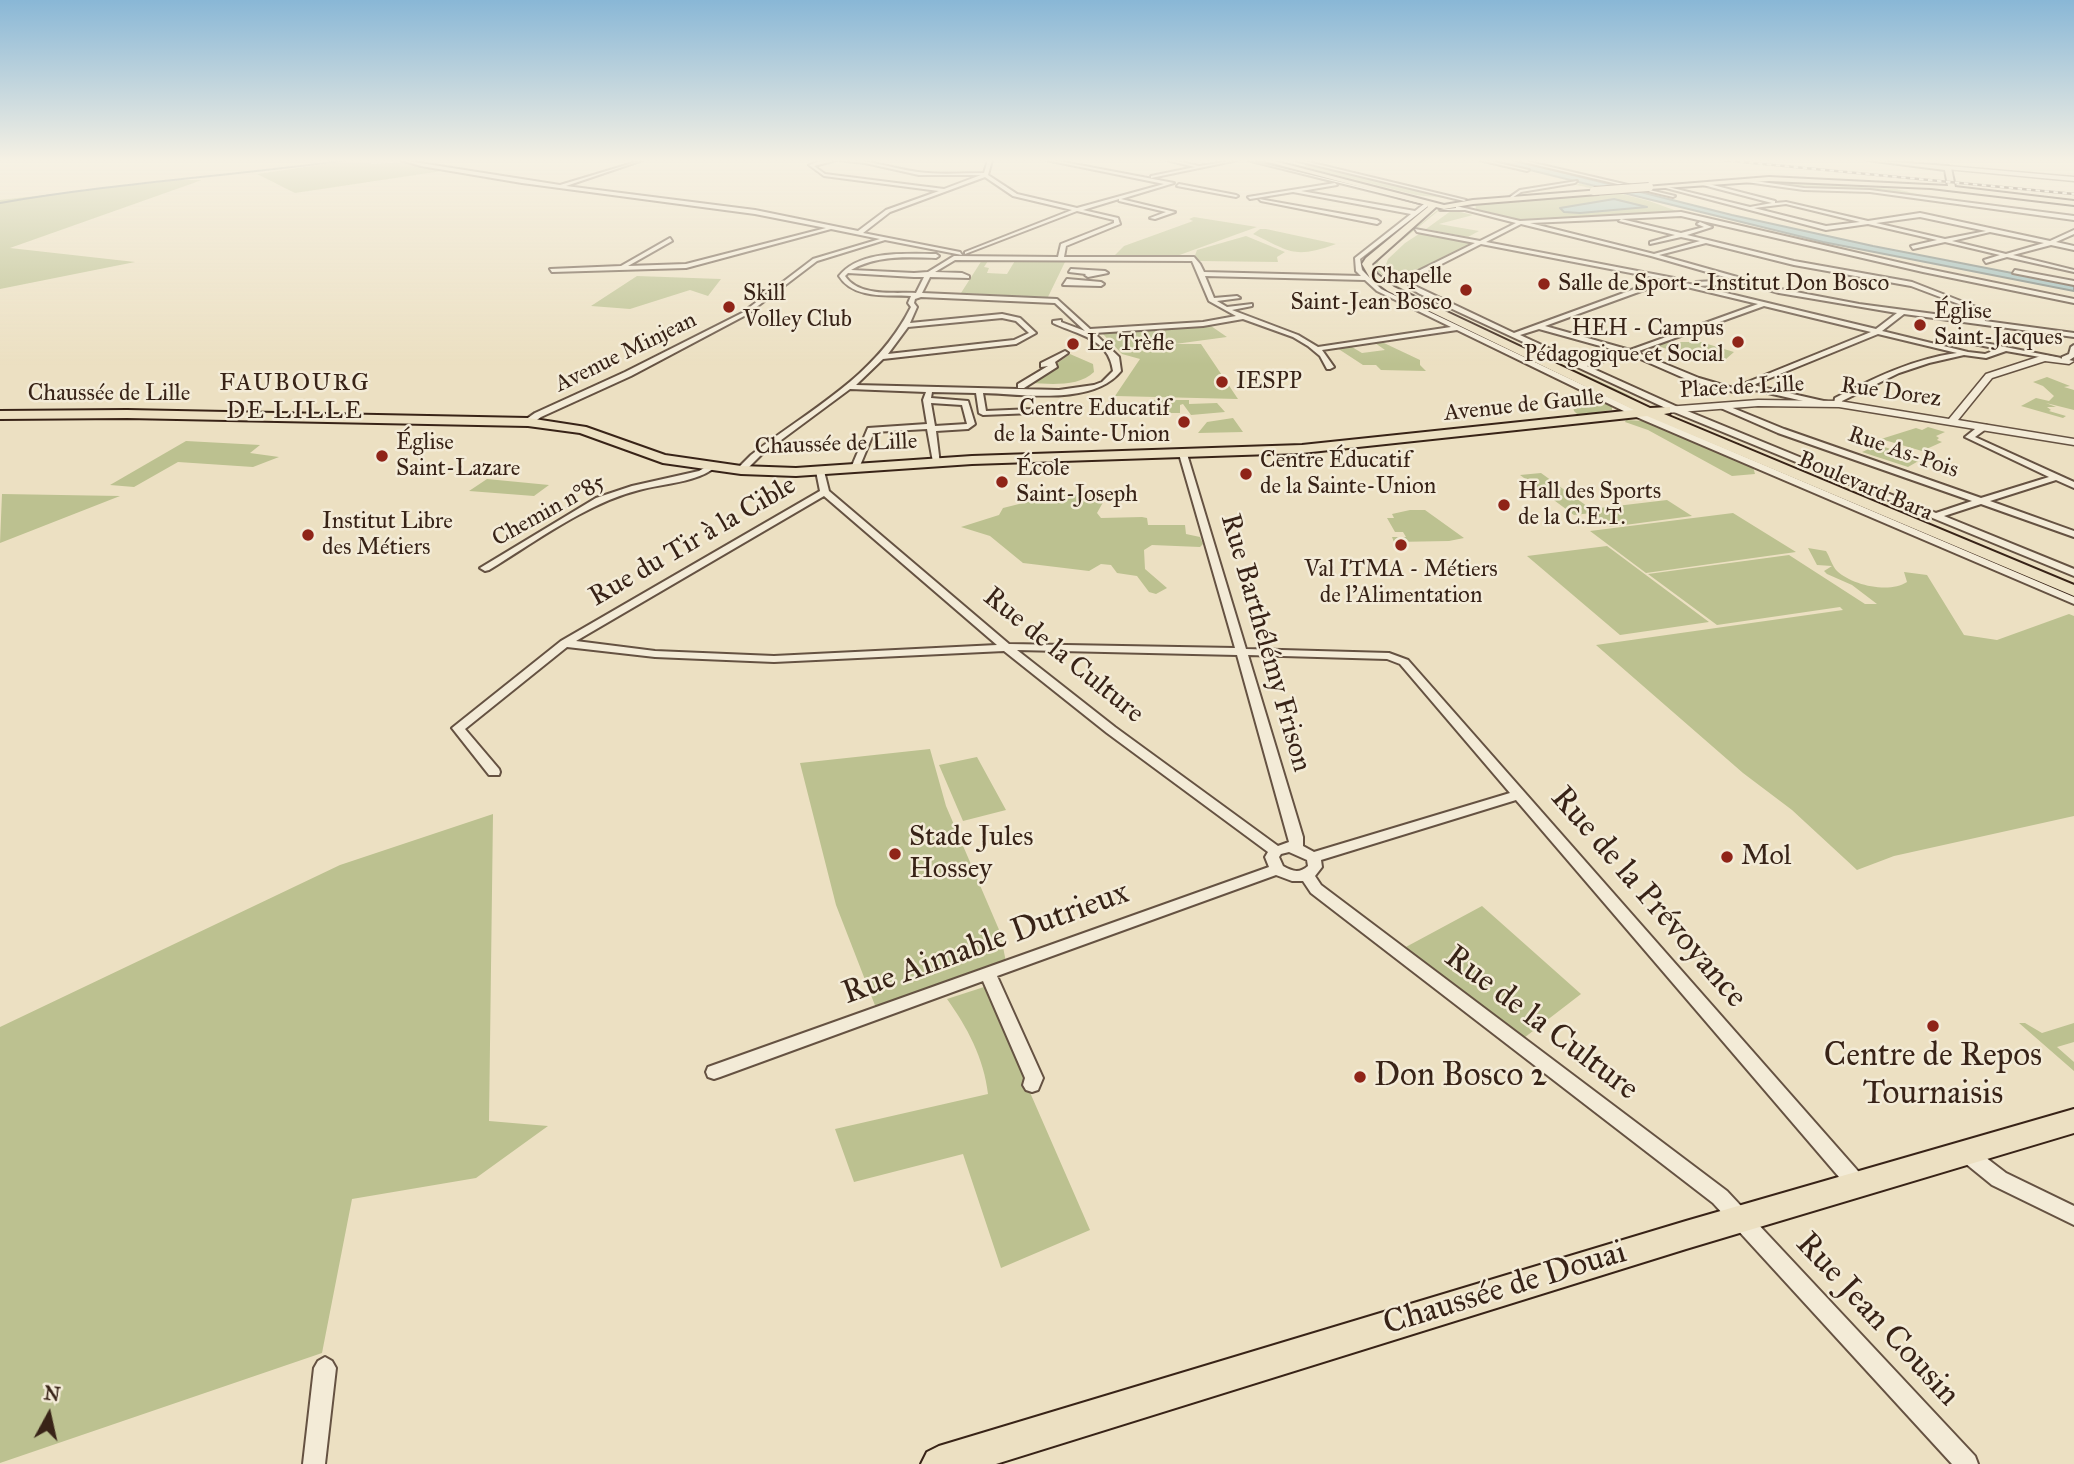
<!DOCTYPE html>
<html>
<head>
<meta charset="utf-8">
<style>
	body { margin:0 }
	#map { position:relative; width:2074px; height:1464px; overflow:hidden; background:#ece0c2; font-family:"IM FELL Great Primer",serif }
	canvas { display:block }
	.north { position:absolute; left:14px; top:1380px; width:70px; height:70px; -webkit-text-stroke:5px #f3ebd7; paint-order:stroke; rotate:8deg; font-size:19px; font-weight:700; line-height:28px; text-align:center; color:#382317 }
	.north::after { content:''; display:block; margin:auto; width:24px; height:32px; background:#382317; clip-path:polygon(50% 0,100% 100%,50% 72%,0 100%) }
</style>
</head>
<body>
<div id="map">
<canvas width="2074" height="1464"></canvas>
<div class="north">N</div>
</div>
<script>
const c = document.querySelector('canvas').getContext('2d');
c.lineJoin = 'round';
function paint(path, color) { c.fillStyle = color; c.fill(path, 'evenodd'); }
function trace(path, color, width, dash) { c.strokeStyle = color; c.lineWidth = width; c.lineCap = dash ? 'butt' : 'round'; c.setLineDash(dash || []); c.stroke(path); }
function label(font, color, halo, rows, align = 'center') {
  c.font = font + ' "IM FELL Great Primer",serif'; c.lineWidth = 5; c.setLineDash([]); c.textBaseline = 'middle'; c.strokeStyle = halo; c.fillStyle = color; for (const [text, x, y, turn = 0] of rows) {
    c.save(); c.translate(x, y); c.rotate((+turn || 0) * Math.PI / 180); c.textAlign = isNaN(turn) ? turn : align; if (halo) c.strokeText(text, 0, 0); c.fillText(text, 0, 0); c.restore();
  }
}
paint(new Path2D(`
	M352 160H368L372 164 434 160 415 162 449 170 295 193 257 174Z
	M1313 164 1453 199 1416 195 1301 166Z
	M178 180H202L10 248 135 262 0 289V200Z
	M1759 181 1896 189 1935 198 1865 189 1809 188Z
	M1580 183 1649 201 1677 211 1521 220 1476 209 1475 203 1618 194 1576 185Z
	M1434 207 1442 208 1379 259 1377 267 1385 277 1407 292 1635 398 1587 381 1393 290 1377 277 1369 266 1371 258 1435 209 1373 259 1371 267C1380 280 1392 287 1405 294L1598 384 1401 291 1374 268 1376 259 1439 209Z
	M1452 210 1473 215 1439 224 1479 231 1468 237 1426 229Z
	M1194 217 1257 227 1174 257 1114 256 1124 246 1193 221 1189 219Z
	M1260 229H1266L1336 244C1294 259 1291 252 1253 234Z
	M1422 232 1474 242 1409 275 1389 274 1385 267 1388 259 1405 243Z
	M1246 236 1285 252 1277 257 1278 262 1199 261 1194 258 1197 250Z
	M984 257 995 259 988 261 984 267 989 268 987 273 1007 274 1016 259 1065 262 1048 297 961 293Z
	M637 276 721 279 708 296 690 290 630 309 591 306Z
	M1211 326 1227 337 1175 344H1201L1238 399 1115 396 1140 359 1122 354 1102 333Z
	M1667 342H1701L1734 352 1726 359C1702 353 1680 354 1657 346Z
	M1375 343H1384L1420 360V365L1426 371 1381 370 1376 365H1363L1337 348 1352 347 1362 353 1385 350Z
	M1070 354 1093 364 1094 372C1079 387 1050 384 1030 383Z
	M2047 377 2070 386 2064 387 2074 390V410L2046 403 2056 407H2047L2051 410 2049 411 2066 416 2063 418 2021 406 2036 398 2049 401 2054 396 2043 386 2033 382Z
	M1581 392 1612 406V410L1578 415 1574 411 1573 407 1579 406Z
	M1152 400H1189V404L1217 403 1225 412 1191 415 1183 404 1180 405V413H1166L1153 409Z
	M1233 418 1243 432 1198 433 1207 422Z
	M1626 420 1644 421 1753 467 1755 474 1732 476 1648 430 1625 422Z
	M1928 427 1945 432 1936 436 1939 438 1937 440 1942 442 1922 451 1881 439 1916 428 1922 430Z
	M186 441 260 445 250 453 279 457 253 467 178 462 134 487 110 485Z
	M1878 445 1922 459 1908 467 1862 452Z
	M1541 473 1591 509 1667 500 1692 516 1610 527 1591 513 1574 515 1520 475Z
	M487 479 549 485 534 496 469 491Z
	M1095 491 1106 497 1097 513 1101 518 1142 517 1147 518 1148 525H1185L1186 534 1200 537 1203 544 1200 547 1152 545 1144 550 1145 569 1167 588 1156 594 1149 592 1137 576 1117 573 1111 565 1101 564 1089 571 1023 563 990 536 961 527 999 515 1003 508 1059 494 1070 496Z
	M2 494 120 496 0 543Z
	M1410 510H1425L1464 538 1449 541 1394 542 1392 537H1406L1403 532H1395L1387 518H1394L1392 514Z
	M1733 513 1796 552 1646 573 1590 531Z
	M1607 546 1709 622 1620 635 1527 556Z
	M1808 548 1826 551C1830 557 1832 566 1837 571 1852 585 1889 594 1907 582L1904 572 1927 575 1964 635 1997 640 2069 614 2074 616V816L1894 856 1857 870 1792 810 1743 773 1596 645 1843 610 1840 607 1717 625 1648 574 1789 555 1865 604H1877L1852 585 1827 574 1824 571 1832 566 1817 565Z
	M930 749 946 806 1000 932 1007 967 876 1008 836 905 800 763Z
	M977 757 1006 810 963 821 939 765Z
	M493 814 489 1121 548 1126 476 1178 352 1199 322 1353 0 1463V1027L340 865Z
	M1482 906 1581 994 1520 1041 1404 948Z
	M984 987 1090 1230 1001 1268 963 1154 854 1182 835 1129 988 1094C984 1058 967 1027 947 999Z
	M2019 1023H2025L2042 1033 2074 1023V1042L2057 1047 2074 1062V1071Z`), '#bcc190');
const water = new Path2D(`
	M1489 160H1513L1732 215 1873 246 2074 285V291L1823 242Z
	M1614 199 1647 207 1580 213 1564 212 1560 208Z`);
paint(water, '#9abbba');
trace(water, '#737e79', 2);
trace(new Path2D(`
	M0 203C115 183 231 176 347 160`), '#737e79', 2);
const minor = new Path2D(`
	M401 160 560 185 643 160 566 186 755 210 858 231 886 210 939 191 824 176 809 165C846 150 881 167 918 172 940 175 962 173 984 173L988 160H992L988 175 1017 194 1077 208 1164 184 1046 160H1053L1174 183 1121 199 1175 212 1155 219 1150 218 1166 212 1119 201V199L1083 210 1118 218 1120 224 1066 246 1064 257H1194L1200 264 1204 272 1361 276 1356 271 1355 258 1411 214 1293 192 1250 199 1248 197 1335 183 1337 185 1301 191 1415 211 1424 204 1247 160 1426 202 1428 206 1360 259 1362 270 1381 289 1640 412 2074 597V604L1634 416 1457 330 1322 350 1334 367 1330 369H1327L1320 356 1308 346 1293 337 1243 319 1203 326 1094 333 1119 357 1121 371C1093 406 1023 394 983 393L986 411 1079 407H1082V411L983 415 979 413 976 393 932 392 931 398 968 401 975 424 968 429 936 431 940 464 933 462 927 429 874 432 859 468 855 471 851 468 868 428 927 424 923 400 926 392 850 389 761 455 744 472H738V468L751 455C810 409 876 377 911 307L908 303 911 296C887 295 853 299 839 276 860 250 904 254 936 254L939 256 936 258C907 257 877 255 851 270L914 273 928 272 954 256 1058 257 1061 244 1114 223V220L1077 211 965 254V252L1072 210 1013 196 985 177 890 212 863 233 960 252 962 255 885 240 817 261 746 315 631 376 541 417 531 424H525V420L535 413 625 372 742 313 813 259 880 239 831 229 686 268 552 272 550 269 621 266 670 238 672 241 628 266 686 264 826 228 755 214 522 183 421 166ZM837 160 865 163 919 175H981L944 189 825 174 814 166ZM955 260 1192 261 1209 301 1236 316 1203 322 1090 329 1057 299 922 293 930 277 969 278V276L962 273 935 272ZM848 273 914 277H924L916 293C894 292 859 297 845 276ZM1205 276 1365 280 1377 291 1451 327 1318 347 1298 335 1232 310 1252 306V304L1227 307 1217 301 1240 298 1237 296 1214 298ZM921 297 1055 303 1085 331 1061 322V320L1053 321V323C1078 335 1109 338 1113 371L1102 382 1094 385 1059 390 856 385 883 359 1016 344 1036 333 1020 318 1002 314 910 323 917 307 914 303 915 299ZM1002 318 1016 321 1029 333 1014 340 888 354 908 327ZM931 403 962 405 967 424 935 426Z
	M1166 160H1172L1199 166 1238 160 1151 178V176L1195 167Z
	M1294 160H1300L1466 200 1464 201Z
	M1479 160H1485L1529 170 1527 171Z
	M1515 160H1521L1675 196 1673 197Z
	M1748 180 1804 188 1870 190 2074 216V220L1870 192 1804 190 1746 182Z
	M1577 181 1575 183 1521 192 1512 198 1510 197 1520 190Z
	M1705 183 1775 201V203L1786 202 1868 221 1920 213 2050 241 2074 230V234L2056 242 2074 246V250L2051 245 2013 255 2074 270V272L2007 257 1986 263 1984 260 2000 255 1945 242 1913 249 1911 246 1937 240 1868 224 1826 230 1662 187 1664 186 1750 207 1772 203 1703 185ZM1786 204 1860 222 1826 226 1754 208ZM1920 217 1986 231 1945 239 1876 223ZM1990 232 2044 243 2006 254 1952 241Z
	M1179 184 1236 195 1238 196 1236 197 1177 186Z
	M1259 199 1377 220 1380 222 1377 224 1261 201Z
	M1456 206 1520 221 1681 212 1923 268 2074 299V303L1923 272 1681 216 1621 219 1681 233 1704 227 1697 224 1700 222 1712 227 1687 235 1794 261 1912 282 1976 307 1984 314 1985 321 2074 333V337L1904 314 1882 331 1968 352 1985 354 1998 349 1941 337 1944 335 2061 358 2057 360 2006 351 1986 358 1964 355 1929 363 1899 373 1842 401 1841 406H1838L1834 404 1835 398C1874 378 1913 359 1957 353L1878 334 1753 385 1828 402V406H1825L1746 388 1734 392 1693 382 1629 354 1587 366 1680 408 1936 513 1972 501 1778 433 1716 406 1723 404 1784 429 1981 498 2049 477 1965 437 1980 425H1986V429L1975 437 2074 482V488L2056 480 1990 501 2074 531V537L1981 504 1944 516 2074 569V576L1674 412 1420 294 1410 288 1407 280 1387 278 1389 275 1408 276 1475 243 1417 232 1415 229 1480 241 1516 223 1465 210H1440L1456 208ZM1621 219 1619 221 1675 235 1650 242V244L1681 237 1700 241 1654 254 1530 223ZM1521 224 1651 256 1735 280 1696 282 1694 285 1676 281 1674 278 1486 242ZM1706 243 1794 265 1911 286 1972 309 1978 315 1979 320 1859 304 1780 289 1659 255ZM1481 244 1662 279 1514 333 1415 286 1412 279ZM1666 282 1758 304 1630 350 1545 326ZM1740 282 1779 293 1897 313 1876 329 1697 286 1737 284ZM1764 306 1871 332 1733 388 1699 378 1636 352ZM1539 329 1622 352 1581 363 1520 335Z
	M1071 269 1105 271 1108 273 1088 277 1085 275 1086 274 1069 272Z
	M2015 270 2074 281V285L2013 273Z
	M1067 279 1101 282 1104 284 1101 286 1063 285Z
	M2074 345V357L2068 361H2062V357L2069 354 2071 347Z
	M1065 351 1068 353 1055 362 1057 367 1024 388H1018V384L1048 366 1041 367V363Z
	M1183 451 1187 454 1246 649 1389 653 1408 660 1865 1179 1867 1185 1865 1191 1858 1193 1851 1191 1516 800 1321 860 1322 867 1315 876 1321 885 1727 1191 1975 1456 1978 1464H1952L1713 1203 1311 893 1303 881H1292L1276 875 997 976 1043 1078 1038 1090 1032 1092 1026 1090 1023 1085 1025 1078 983 981 720 1077 714 1079 708 1077 706 1072 708 1067 1269 867 1265 857 1268 852 1107 733 1004 651 774 662 655 657 567 647 465 729 499 769 500 772 499 775H489L452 728 561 641 820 491 816 471 820 468 824 471 829 491 1009 644 1235 648 1179 454ZM824 496 997 645 774 656 655 651 576 641ZM1017 650 1237 655 1289 842 1278 846 1115 727ZM1248 655 1387 659 1400 664 1510 793 1314 852 1303 846V837ZM1289 852 1307 860 1308 866C1299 874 1292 871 1283 866L1279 857 1281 854Z
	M711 464 715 467C699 482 661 484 639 490 587 503 535 542 489 570L485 571 480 568 596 498 632 486 699 471Z
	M1966 1145 1972 1147 2006 1173 2074 1206V1225L1992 1185 1960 1159 1957 1153 1960 1147Z
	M325 1357 332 1361 336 1368 325 1464H303L314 1368 318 1361Z`);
const tertiary = new Path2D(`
	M1948 166 2074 177V181L1946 169Z
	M2044 355 2074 361 2069 364 2045 361 1992 378 1958 420 2074 439V445L1839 407 1758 406 1666 413 1661 410 1666 407 1758 400 1839 401 1949 419 1986 374Z`);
const primary = new Path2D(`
	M1261 160H1270L1444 205 1473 200 1601 190 1598 194 1473 204 1444 209 1436 207 1372 264 1377 274 1394 287 1650 408 1670 407V413L1664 414 2074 585V596L1647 416 1302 453 972 464 796 476 741 474 663 463 580 433 528 426 127 418 0 419V411L127 410 528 418 586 427 665 455 741 466 796 468 972 456 1302 445 1634 410 1388 291 1370 278 1362 264 1366 258 1428 207 1427 205Z
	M1867 160 1948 166 1951 168 1955 187 2074 201V205L1931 188 1769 181 1649 189 1645 187 1769 177 1948 186 1945 170Z
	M2074 1109V1133L1686 1249 996 1464H921L927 1452 939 1446 1686 1221Z`);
trace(minor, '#655242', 4);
trace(tertiary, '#655242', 3);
trace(primary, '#382317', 4);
paint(minor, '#f3ebd7');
paint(tertiary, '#f3ebd7');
paint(primary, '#ece0c2');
const rail = new Path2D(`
	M1722 160 2074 194`);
trace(rail, '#382317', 2.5);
trace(rail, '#f3ebd7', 2, [4.5]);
const primaryBridge = new Path2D(`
	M1594 191 1649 187`);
trace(primaryBridge, '#382317', 10, []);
trace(primaryBridge, '#ece0c2', 8);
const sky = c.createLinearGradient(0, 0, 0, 365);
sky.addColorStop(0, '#89b7d6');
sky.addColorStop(0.44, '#f6f1e4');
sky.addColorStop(1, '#f6f1e400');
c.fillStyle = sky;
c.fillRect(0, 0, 2074, 365);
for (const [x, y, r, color] of [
	[1544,284,7,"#8f2418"],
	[1466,290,7,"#8f2418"],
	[729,307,7,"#8f2418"],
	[1920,325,7,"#8f2418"],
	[1738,342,7,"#8f2418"],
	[1073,344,7,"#8f2418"],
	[1222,382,7,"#8f2418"],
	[1184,422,7,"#8f2418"],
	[382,456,7,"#8f2418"],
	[1246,474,7,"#8f2418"],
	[1002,482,7,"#8f2418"],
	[1504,505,7,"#8f2418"],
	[308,535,7,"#8f2418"],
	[1401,545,7,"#8f2418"],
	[895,854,7,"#8f2418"],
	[1727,857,7,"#8f2418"],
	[1933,1026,7,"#8f2418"],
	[1360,1077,7,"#8f2418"]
]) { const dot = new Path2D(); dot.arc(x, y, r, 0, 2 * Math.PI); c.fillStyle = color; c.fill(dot); trace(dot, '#f3ebd7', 2.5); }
label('23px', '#382317', '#f3ebd7', [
	["Chapelle",1452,277,"right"],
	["Saint-Jean Bosco",1452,303,"right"],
	["Salle de Sport - Institut Don Bosco",1558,284],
	["Skill",743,294],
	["Volley Club",743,320],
	["Église",1934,312],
	["Saint-Jacques",1934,338],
	["HEH - Campus",1724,329,"right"],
	["Pédagogique et Social",1724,355,"right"],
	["Le Trèfle",1087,344],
	["IESPP",1236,382],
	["Centre Educatif",1170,409,"right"],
	["de la Sainte-Union",1170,435,"right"],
	["Église",396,443],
	["Saint-Lazare",396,469],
	["Centre Éducatif",1260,461],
	["de la Sainte-Union",1260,487],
	["École",1016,469],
	["Saint-Joseph",1016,495],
	["Hall des Sports",1518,492],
	["de la C.E.T.",1518,518],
	["Institut Libre",322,522],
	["des Métiers",322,548],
	["Val ITMA - Métiers",1401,570,"center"],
	["de l'Alimentation",1401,596,"center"]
], 'left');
label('23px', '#382317', '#f3ebd7', [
	["Avenue Minjean",626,353,-26],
	["Place de Lille",1742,388,-3],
	["Rue Dorez",1891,393,8],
	["Chaussée de Lille",109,394],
	["Avenue de Gaulle",1524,406,-6],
	["Chaussée de Lille",836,445,-2],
	["Rue As-Pois",1903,453,19],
	["Boulevard Bara",1865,487,23],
	["Chemin n°85",549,511,-29]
]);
c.letterSpacing = '2px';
label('24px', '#382317', '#f3ebd7', [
	["FAUBOURG",295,384],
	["DE LILLE",295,412]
]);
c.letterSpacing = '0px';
label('28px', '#382317', '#f3ebd7', [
	["Rue du Tir à la Cible",693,542,-30],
	["Rue Barthélémy Frison",1265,643,74],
	["Rue de la Culture",1063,656,39]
]);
label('28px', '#382317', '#f3ebd7', [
	["Stade Jules",909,838],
	["Hossey",909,870],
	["Mol",1741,857]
], 'left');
label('33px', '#382317', '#f3ebd7', [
	["Rue de la Prévoyance",1648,898,49],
	["Rue Aimable Dutrieux",986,944,-20],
	["Rue de la Culture",1541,1024,37],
	["Chaussée de Douai",1505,1289,-17],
	["Rue Jean Cousin",1877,1320,47]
]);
label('33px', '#382317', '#f3ebd7', [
	["Centre de Repos",1933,1057],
	["Tournaisis",1933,1095],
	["Don Bosco 2",1374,1077,"left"]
]);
</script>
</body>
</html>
